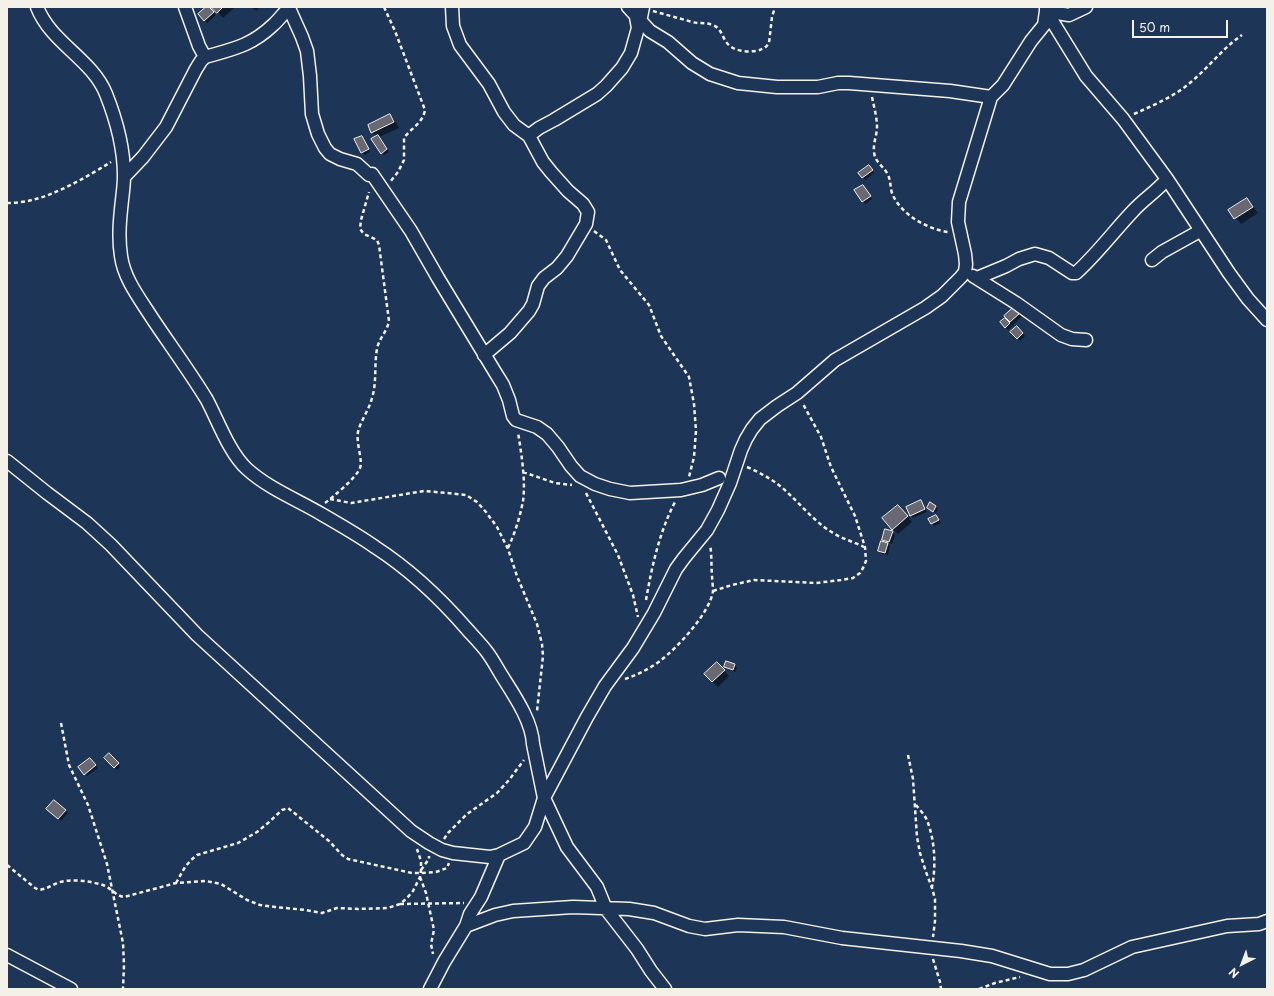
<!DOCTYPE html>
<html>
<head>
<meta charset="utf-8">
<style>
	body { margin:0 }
	#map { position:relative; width:1274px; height:996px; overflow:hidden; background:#1d3557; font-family:"Playpen Sans",sans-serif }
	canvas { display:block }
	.frame { position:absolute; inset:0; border:8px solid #f4f1e8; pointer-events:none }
	.north { position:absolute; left:1222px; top:944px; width:40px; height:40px; -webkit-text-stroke:3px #1d3557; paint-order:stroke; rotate:222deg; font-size:11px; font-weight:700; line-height:16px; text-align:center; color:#f4f1e8 }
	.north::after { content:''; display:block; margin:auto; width:14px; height:18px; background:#f4f1e8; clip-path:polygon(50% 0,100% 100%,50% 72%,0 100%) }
	.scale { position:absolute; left:1132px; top:20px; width:96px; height:18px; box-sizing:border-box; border:2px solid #f4f1e8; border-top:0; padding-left:5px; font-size:12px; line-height:14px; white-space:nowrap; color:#f4f1e8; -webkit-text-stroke:3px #1d3557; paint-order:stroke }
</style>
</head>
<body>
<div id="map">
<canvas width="1274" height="996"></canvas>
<div class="frame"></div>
<div class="north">N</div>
<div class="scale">50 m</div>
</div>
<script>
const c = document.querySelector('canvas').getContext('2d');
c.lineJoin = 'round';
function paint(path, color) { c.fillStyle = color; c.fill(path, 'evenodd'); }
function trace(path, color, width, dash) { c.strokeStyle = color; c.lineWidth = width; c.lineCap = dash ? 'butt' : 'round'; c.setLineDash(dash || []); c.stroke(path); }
paint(new Path2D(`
	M207 7 216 15 207 23 199 14Z
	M213 7H233L234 8 223 18Z
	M250 7H259L257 11Z
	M390 115 395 121 399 128 379 137 389 152 384 155 381 153 377 137 372 132Z
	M362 137 364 139 370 152 365 155 362 152Z
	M871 169 874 173 865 180 859 173Z
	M863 186 872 199 865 204 863 201Z
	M1247 199 1258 213 1241 224 1230 211Z
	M1014 308 1022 316 1008 330 1001 322Z
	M1017 327 1025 336 1020 341 1012 332Z
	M921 501 927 512 913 518 911 515Z
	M935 506 938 509 936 513 928 508Z
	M904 512 912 522 898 534 892 529Z
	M936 516 941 523 934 526 930 519Z
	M892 532 895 535 892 544 885 542 890 546 888 555 882 554 880 551 887 544 883 539Z
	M717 663 729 676 718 687 705 674Z
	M734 665 737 668 735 672 727 669 725 667Z
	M109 755 120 766 117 770 105 758Z
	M92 761 98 768 87 776 85 774Z
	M54 801 68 813 61 821 50 811Z`), '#0007');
const building = new Path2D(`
	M206 7H209L214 12 204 21 198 14Z
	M211 7H223L217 13Z
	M390 114 394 122 371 133 368 125Z
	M378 135 387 149 381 154 371 139Z
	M362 136 369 149 361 153 354 139Z
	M869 165 873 170 862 178 858 173Z
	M863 185 871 196 862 202 854 190Z
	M1247 198 1253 207 1234 219 1228 210Z
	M1014 307 1020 313 1010 322 1004 316Z
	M1005 318 1010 323 1005 328 1000 322Z
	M1017 326 1023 333 1017 339 1010 332Z
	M921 500 925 509 910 516 906 507Z
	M930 502 936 506 933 512 927 508Z
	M898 505 908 516 892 530 882 518Z
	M936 515 939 520 931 524 928 519Z
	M885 529 893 531 889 542 882 540Z
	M881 541 888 543 885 553 878 551Z
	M726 661 735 664 733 670 724 667Z
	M717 662 725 670 712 682 704 674Z
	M109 753 119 763 114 768 104 758Z
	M90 758 96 765 84 775 78 767Z
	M54 800 66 810 58 819 46 809Z`);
paint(building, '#6a6873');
trace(building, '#f4f1e8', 1);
const minor = new Path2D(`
	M37 7C51 43 92 59 106 94 116 119 124 149 124 176 124 184 123 192 122 200 120 218 118 237 121 256 124 279 140 299 152 318 170 345 190 372 207 400 218 421 230 454 247 469 269 489 298 500 323 515 340 525 358 535 375 547 409 569 439 597 466 628 473 636 481 644 487 652 493 660 497 668 502 676 514 695 532 721 533 744L544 798 567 847 597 887 606 909 637 949 651 971 665 989
	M185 7 199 46 205 57
	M452 7 453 26 460 45 489 84 504 112 514 125 529 136 543 162 551 172 568 191 583 204 588 212 586 224 567 256 557 268 544 278 538 286 533 304 529 311 510 333 484 355
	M628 7 650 31 668 42 692 63 710 74 738 83 777 87H818L838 83H849L950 91 991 97
	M289 8 302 37 307 51 310 76 312 114 318 134 325 148 330 154 340 159 357 164 369 175 372 174 411 231 438 278 495 372 503 385 509 400 513 416 516 420 537 427 547 434 558 447 571 466 580 476 595 484 610 489 630 493 681 490 702 485 719 478
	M1046 8V11L1086 76 1123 119 1167 179 1229 273 1248 299 1267 320
	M527 134H531L539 128 554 120 597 94 606 86 622 68 631 53 638 28 636 17H641L643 7
	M124 177 143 157 166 127 196 69 201 61 205 57C233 49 251 46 273 25 279 20 284 12 290 7
	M1152 260 1162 252 1198 232V226
	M973 276 1016 303 1061 335 1072 339 1086 340
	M977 278 1006 266 1019 259 1035 254 1049 258 1072 273H1076C1097 254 1114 231 1133 211 1144 199 1157 191 1167 179
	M7 461 47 493 87 523 111 545 197 635 411 831 429 843 442 850 453 853 490 857 499 855
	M466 926 495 915 513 911 573 907 629 909 654 913 689 926 705 929 738 925 784 927 842 938 961 951 992 956 1050 974H1068L1084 970 1132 947 1227 926 1259 924 1267 921
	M7 955 71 989
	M430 989 444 962 466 926 470 914 481 897 499 855 524 843 535 827 544 798 587 717 605 686 633 648 654 613 676 569 684 558 707 530 718 510 730 483 741 450 746 439 752 429 760 419 777 406 797 393 835 360 925 308 942 296 961 277 965 272 966 264 965 254 958 222 959 202 991 97 1003 85 1031 41 1044 25 1046 11 1069 15 1086 7`);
trace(minor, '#f4f1e8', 15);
trace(new Path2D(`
	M384 7 395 31 425 110C423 123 411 128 404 138V160L398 172 390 182
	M653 11C666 15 679 18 692 22 699 24 704 22 713 25 723 29 722 40 730 46 737 52 754 53 762 49 765 48 767 46 769 43L772 17 775 7
	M872 97C874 107 877 117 877 127 877 135 873 143 874 152 875 163 884 166 888 175 891 181 890 187 892 193 900 214 927 229 948 232
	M1134 114C1154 105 1175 96 1191 82 1209 67 1223 48 1242 35
	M7 203C15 203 24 202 32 200 58 194 88 176 111 162
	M594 231 606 240 620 270 649 305 661 336 689 377 694 404 696 431 694 457 689 477
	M747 467C763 474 777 482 789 494 803 507 816 523 833 533 843 539 854 542 864 547
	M523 472 555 483 572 485
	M586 493 618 555 633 595 638 617
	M330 499 351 503 424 491 448 493 466 495 477 502 486 512 497 527 508 549 517 576 537 624 542 644 543 656 537 711
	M325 503C333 497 357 477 360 468 363 460 356 444 358 432 361 420 369 410 372 398 377 382 374 365 377 349 379 338 387 332 389 321L379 245 377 240 364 234 360 229 361 220 369 192
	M508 548C515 533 520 517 523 501 526 480 521 452 518 432
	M713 591 732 585 754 580 816 583 841 580 853 578 860 573 863 568 866 561 865 547 855 516 831 467 821 437 803 404
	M646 600C652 566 659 533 675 502
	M625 679C637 675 649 669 660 661 677 648 710 613 713 591 713 586 712 580 712 575 711 565 712 555 710 545
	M61 723 69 765 88 805 107 864 123 943 124 965 123 989
	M908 755 913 779 917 837 920 853 926 872 932 888 935 899V921L933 937
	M916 805C920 810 926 816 928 823 935 842 936 867 932 887
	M444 839 448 833 467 814 497 793 509 780 524 760
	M7 865 35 888 39 890C46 889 51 886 57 883 71 878 89 881 103 885 111 888 116 896 124 897L176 883 206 881 221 884 247 900 260 905 275 907 306 910 322 913 337 908 358 909 388 908 400 904 407 898 413 891 420 877 421 870V861L417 849
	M421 870 429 859V856
	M420 877 426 893 434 930 431 944 433 954
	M176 883 185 867 191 860 197 855 238 843 257 832 268 823 282 810 288 808 329 841 342 855 348 859 412 873H421L436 872 447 868 449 863
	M400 904 464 903
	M933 959 940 982 941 989
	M979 989 995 983 1020 977`), '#f4f1e8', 2.5, [4, 3]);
trace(minor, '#1d3557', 12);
</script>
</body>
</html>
